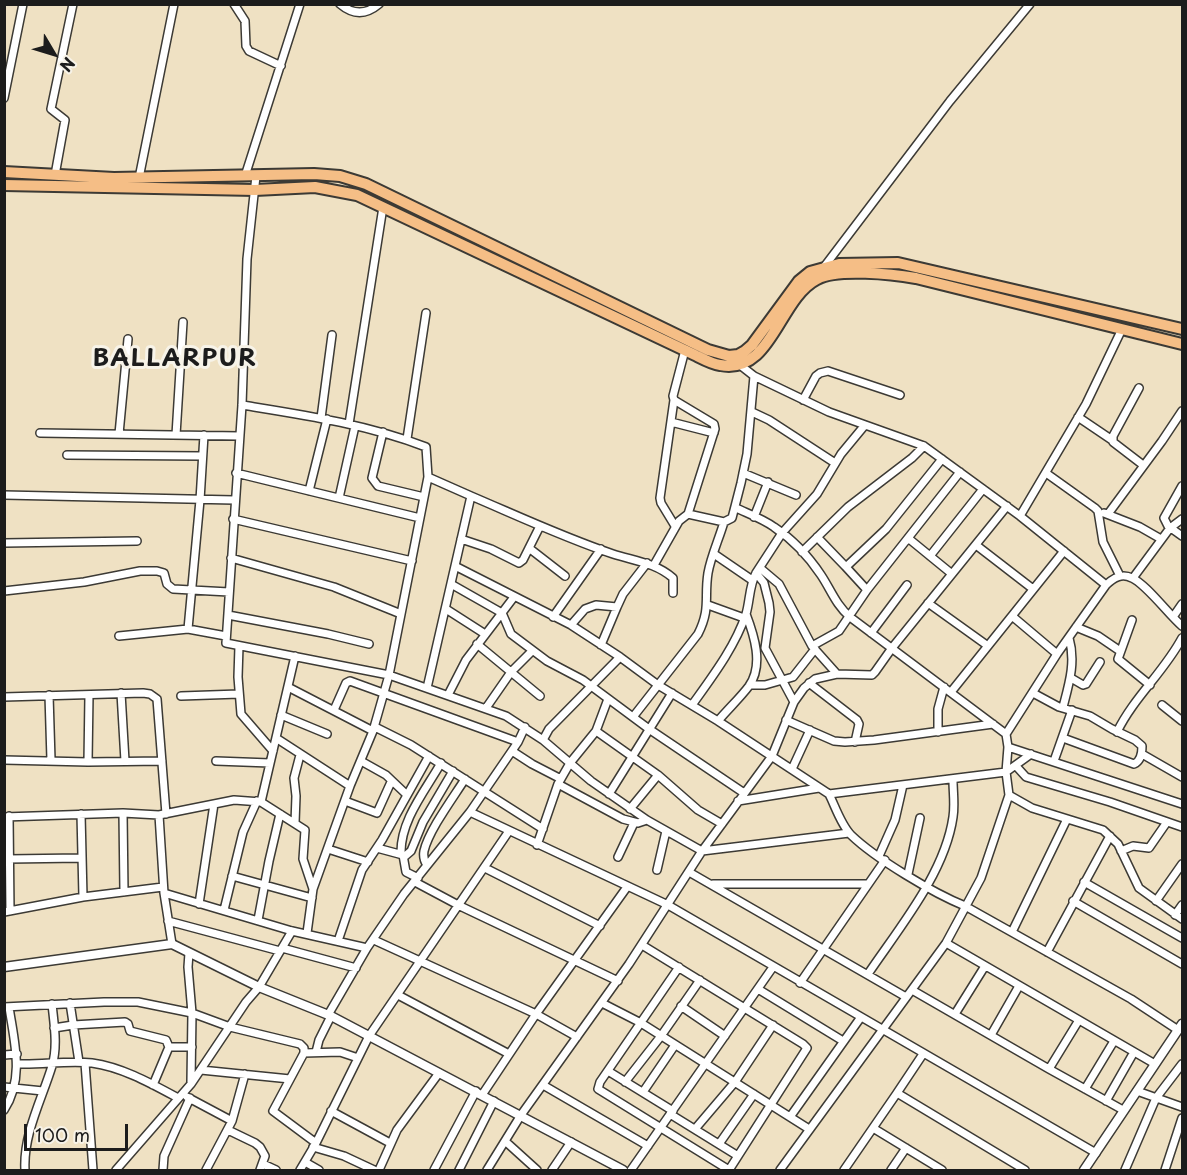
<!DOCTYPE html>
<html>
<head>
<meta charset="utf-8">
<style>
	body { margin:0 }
	#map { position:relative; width:1187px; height:1175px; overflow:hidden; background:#efe1c3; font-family:"Playpen Sans",sans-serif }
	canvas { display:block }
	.frame { position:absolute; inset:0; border:6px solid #1c1c1c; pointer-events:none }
	.north { position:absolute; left:24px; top:24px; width:60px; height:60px; -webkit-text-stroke:4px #f7f3e8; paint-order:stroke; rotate:128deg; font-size:16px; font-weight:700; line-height:24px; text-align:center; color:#1c1c1c }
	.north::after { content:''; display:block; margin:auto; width:21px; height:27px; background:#1c1c1c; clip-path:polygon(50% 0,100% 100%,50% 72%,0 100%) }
	.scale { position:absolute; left:24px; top:1124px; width:104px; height:27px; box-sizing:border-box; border:3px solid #1c1c1c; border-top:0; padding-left:8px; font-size:18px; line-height:21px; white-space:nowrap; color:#1c1c1c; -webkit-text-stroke:4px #f7f3e8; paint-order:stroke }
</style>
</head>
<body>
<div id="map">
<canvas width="1187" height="1175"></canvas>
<div class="frame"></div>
<div class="north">N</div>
<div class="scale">100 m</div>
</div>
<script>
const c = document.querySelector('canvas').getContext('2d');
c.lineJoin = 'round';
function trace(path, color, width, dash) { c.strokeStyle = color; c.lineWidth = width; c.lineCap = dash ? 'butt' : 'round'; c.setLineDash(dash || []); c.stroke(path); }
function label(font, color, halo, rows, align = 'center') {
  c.font = font + ' "Playpen Sans",sans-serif'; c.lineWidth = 6; c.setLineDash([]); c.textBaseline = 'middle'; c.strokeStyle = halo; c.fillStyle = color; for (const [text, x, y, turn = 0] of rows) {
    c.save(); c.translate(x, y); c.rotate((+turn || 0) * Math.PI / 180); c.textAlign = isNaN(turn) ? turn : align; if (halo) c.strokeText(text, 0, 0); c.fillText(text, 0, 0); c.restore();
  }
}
const minor = new Path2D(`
	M234 4 245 21 246 46 249 51 281 66
	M340 4C353 15 366 15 379 4
	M4 98 23 4
	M55 175 65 120 51 109 73 4
	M245 176 300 4
	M256 176 247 259 242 405 226 643 389 675 506 716 543 740 591 781 647 820 702 851 849 833
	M139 178 174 4
	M824 267 950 101 1030 4
	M685 350 673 396 674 400 714 424 715 429 688 514
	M739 360 740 365 754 376 829 412 924 446 1020 516 1106 585
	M1139 388 1113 436V442L1143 465
	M674 400 660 498 661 503 675 526
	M803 400 816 376 820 373 828 371 900 395
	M242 405C304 415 366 424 426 447L428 477
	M752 412 769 420 835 463
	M1078 417 1112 440
	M321 418 332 335
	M671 422 714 433
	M349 424 383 207
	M383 432 372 478 378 486 424 497
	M40 433 239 436
	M119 434 128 339
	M176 435 183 322
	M407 439 426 313
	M67 455 202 456
	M236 473 420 518
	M743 473 796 495
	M1046 473 1095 508 1098 511 1103 542 1120 576
	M1182 486 1164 518 1168 526 1182 536
	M309 491 327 419
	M4 495 234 500
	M339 498 355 426
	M736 508C749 514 763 519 774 527 792 539 809 557 821 575 831 590 836 605 850 617L1006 734
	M1104 513 1140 527 1161 539
	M1108 514 1162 441 1182 411
	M1020 516 1086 404 1122 329
	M754 517 768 482
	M233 519 412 561
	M817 537 845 566 848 565 886 529 942 459
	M908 538 952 574
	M461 539 491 549 519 563 523 560 540 526
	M4 543 137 541
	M976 545 1033 589
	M529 548 565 576
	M802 552 848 507 912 458 924 446
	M714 554 752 580
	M930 556 983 489
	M231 558 334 587 401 614
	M654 565 679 521 688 514 724 522 732 518 741 483 747 454 754 376
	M455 566 571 625
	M845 566 867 590
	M760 568 779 584 812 646 837 674
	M756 573 764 583 769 603 770 612 765 648 794 702
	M1133 578 1170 528 1182 519
	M451 584 502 613 511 634 547 661 583 680 649 729 744 793
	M4 591 84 582 140 571H157L164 573 167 584 173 589 229 592
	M928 603 988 646
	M708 605 744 618
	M446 609 485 634
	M228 615 328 634 369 644
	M1012 616 1057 654
	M553 617 601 549
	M1173 617 1182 604
	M1132 620 1118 659 1150 685
	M1076 627 1098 636 1120 651
	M188 629 200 500 204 435
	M871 633 907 585
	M119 636 188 629 226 636
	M477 644 540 696
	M601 645 617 607
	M239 646 238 677 241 714 273 751
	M812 646 839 631 867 590 960 472
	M295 656 261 802 305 830 303 859 313 889
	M620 657 658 685 718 721 829 794 1006 772 1031 754
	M1071 678 1083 685 1086 684 1100 662
	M809 683 857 720 859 724 855 742
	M750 685H765L793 677 815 649
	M288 687 373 731
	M427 688 471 496C518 516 565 538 613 554 635 561 656 563 673 578V593
	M951 692 1064 551
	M121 693 125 761
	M1033 693 1059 707 1090 716 1112 729 1135 740 1142 746C1142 753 1141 761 1134 764L1063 738
	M49 695 51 760
	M448 695 466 660 514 597
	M181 696 239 694
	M4 697 143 693 150 694 157 699 166 814
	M692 705C712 677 735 647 746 614 750 601 749 586 756 573L782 533 817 494 841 454 865 425
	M1162 705 1182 721
	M1063 707C1069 684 1076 662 1069 638
	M486 708 511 672 532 651
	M334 710 346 683 350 681 518 742
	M281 715 327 734
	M633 717 698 634C711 608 704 598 708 573 711 556 719 539 724 522
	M786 720 834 741 845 742 874 740 993 724
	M718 721C728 709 740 698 749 686 764 665 754 635 746 614
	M375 727 411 745 543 829
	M596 731 658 775 698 810 722 824
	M938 732V709L944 687
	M1117 732C1134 697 1164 672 1182 638
	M276 738 350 786
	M543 740 549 729 620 657 571 625 585 609 596 605 617 607 623 594 647 563
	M1008 747 1182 804
	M512 751 532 764 561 779
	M1142 754 1182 777
	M4 760 88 762 162 761
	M216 761 270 763
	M361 761 386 775 407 795
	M1054 761 1072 710
	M88 762 89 695
	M1016 766 1026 777 1110 802 1182 827
	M792 769 810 730
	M558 784 623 819 638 823 647 820
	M609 794 672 693
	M829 794C835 806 841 825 851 835 876 859 933 893 965 906L1131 999 1178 1030
	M1009 795 1032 808 1103 830 1118 844 1139 888 1182 919
	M345 801 377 813 391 782
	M738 801 819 788
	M630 809 658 775
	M470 812 668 905 1096 1153
	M123 813 124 892
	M81 814 83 897
	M9 816 10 911
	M4 817 123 813 159 815
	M295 823 296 796 294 778 300 755
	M537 845 558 784 570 763 596 731 608 699
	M377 848 403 855 406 872 418 878
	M328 849 368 862
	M1121 851 1133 846 1149 848 1167 822
	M401 854C400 821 425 791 441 763
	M879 856 895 820 903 785
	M404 857 411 851 423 822 453 771
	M618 857 634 823
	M8 859 81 858
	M427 865C424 861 423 857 424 851 429 830 453 798 465 779
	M485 868 600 926
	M657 870 666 831
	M689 872 906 997
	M908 874 920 818
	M232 876 312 898
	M415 882 460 906 618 981
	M1084 882 1182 938
	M713 884H868
	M164 893 159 815 234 800 261 802
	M1073 901 1182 964
	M1156 901 1182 864
	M199 904 214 804
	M224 910 243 832 257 801
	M4 912 83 897 163 887
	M1175 915 1182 905
	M258 920 269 861 280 814
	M168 921 280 951
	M1012 932 1067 819
	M307 933 313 889 350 786 373 731 389 675 428 477 471 496
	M374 940 536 1014 577 1037
	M338 941 362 870 382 840 429 756
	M946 943 1155 1064
	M172 944 164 893 292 931 367 948
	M642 945 803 1044 807 1048 729 1170
	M282 948 356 968
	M1047 952 1110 836
	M189 953 188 967 192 1013 191 1082
	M679 967 600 1082 598 1089 729 1170
	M868 974C899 928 945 873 953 817 955 805 953 792 953 780
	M800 983 885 860
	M758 989 843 1041
	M912 990 1049 1069 1123 1110
	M398 995 509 1054
	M70 1003 79 1062
	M602 1003 641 1023 809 1129
	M681 1006 725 1036
	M4 1007 104 1002H138L192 1013 230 1027 300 1044 304 1048V1053L273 1111 316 1143
	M955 1014 985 966
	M328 1015 367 948 404 894 470 812 518 742 525 727
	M54 1028 73 1025 125 1022 128 1024 130 1031 166 1040 169 1047 153 1085
	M991 1035 1019 986
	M169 1047H192
	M316 1052 319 1040 331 1016
	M304 1053 340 1052 358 1058
	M923 1054 897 1093 1025 1170
	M4 1055 17 1054
	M85 1063 93 1170
	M18 1064C43 1065 68 1060 92 1063 122 1067 152 1084 178 1098
	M1049 1069 1079 1020
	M201 1070 290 1079
	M608 1071 673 1111
	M625 1082 661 1036 700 980
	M543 1085 648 1146
	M4 1087 43 1091
	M1085 1089 1114 1041
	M1137 1091 1182 1107
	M643 1092 675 1045
	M482 1095 536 1014 627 887
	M187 1097 232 1121
	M1106 1101 1134 1052
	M4 1110C25 1078 14 1041 9 1007
	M331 1111 390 1143
	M670 1114 738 1156
	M790 1117 861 1017
	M873 1128 942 1170
	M695 1129 735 1082 773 1025
	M228 1130 255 1143 260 1147 265 1156 260 1170
	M505 1141 537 1170
	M719 1144 754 1094
	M313 1147 344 1156 374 1170
	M305 1162 319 1170
	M263 1164 276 1170
	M25 1170C23 1134 42 1099 52 1066 58 1046 54 1024 52 1004
	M116 1170 191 1084 246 1002 259 987 292 931
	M163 1170 164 1156 190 1098
	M206 1170 232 1121 245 1074
	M300 1170 316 1143 369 1036 509 831
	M379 1170 397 1130 439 1073
	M434 1170 476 1091
	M459 1170 494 1101
	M487 1170 521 1115 629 964 702 851 772 756 794 702 804 688 815 679 837 674 872 675 875 672 892 648 1007 506
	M552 1170 571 1142
	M631 1170 773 967
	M780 1170 946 943 981 878 1009 795 1006 772 1008 747 1006 734 1057 654 1106 585C1114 577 1122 573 1132 578 1146 584 1169 615 1182 626
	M844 1170 897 1093
	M891 1170 906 1148
	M1125 1170 1156 1098 1182 1064
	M1165 1170 1182 1118`);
const tertiary = new Path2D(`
	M4 967 172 944 259 987 331 1016 623 1170
	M1084 1170 1182 1024`);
const trunk = new Path2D(`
	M4 172 114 178 314 174 340 176 366 184 708 350 729 356 738 355 745 351 752 345 799 281 810 272 839 264 898 263 1182 329
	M4 185 255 190 315 187 357 195 695 355C703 359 712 364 720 365 772 375 778 299 817 279 837 268 893 274 916 278L1182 344`);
trace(minor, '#3c3a35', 10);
trace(tertiary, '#3c3a35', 11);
trace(trunk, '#3c3a35', 14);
trace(minor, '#fff', 7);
trace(tertiary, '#fff', 8);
trace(trunk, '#f5be86', 10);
c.letterSpacing = '1.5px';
label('bold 24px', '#1c1c1c', '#f7f3e8', [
	["BALLARPUR",175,359]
]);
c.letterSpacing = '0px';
</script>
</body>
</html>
